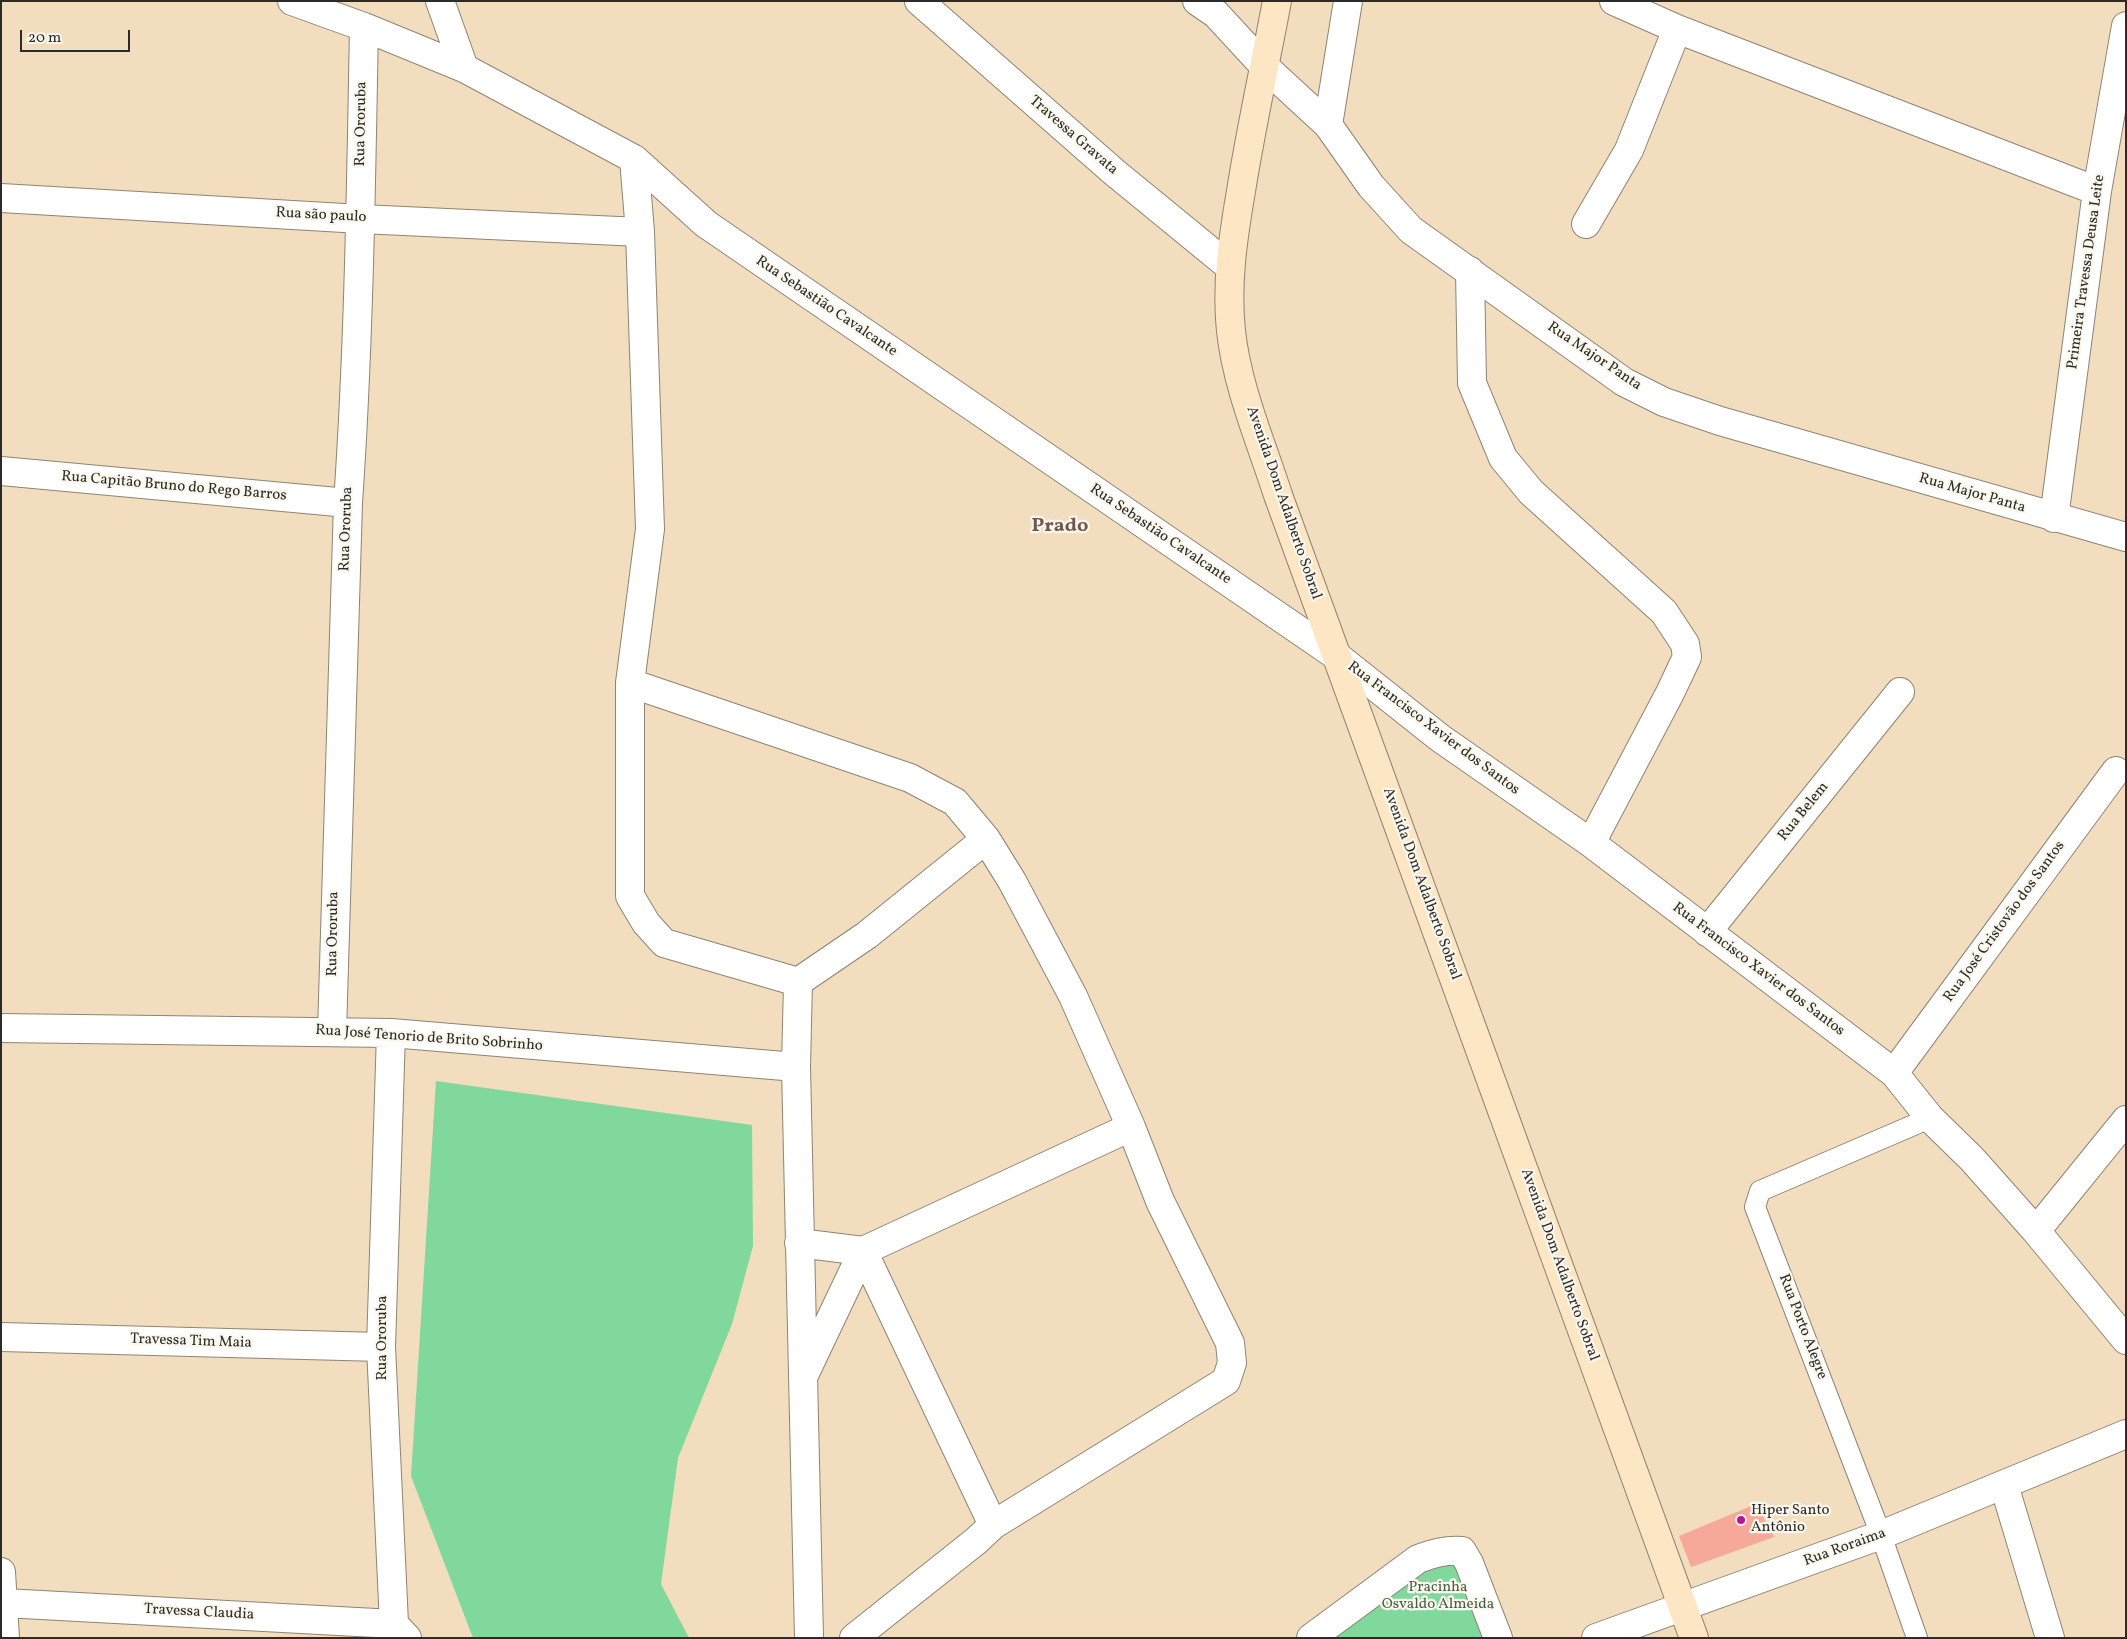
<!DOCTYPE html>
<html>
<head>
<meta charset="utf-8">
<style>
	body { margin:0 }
	#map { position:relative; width:2127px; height:1639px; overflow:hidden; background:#f2ddbe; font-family:Vollkorn,serif }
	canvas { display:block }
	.frame { position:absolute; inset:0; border:2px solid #2b2b2b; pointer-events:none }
	.scale { position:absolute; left:20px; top:30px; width:110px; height:22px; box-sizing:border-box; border:2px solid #2b2b2b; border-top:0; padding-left:6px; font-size:15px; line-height:18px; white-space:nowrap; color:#2b2b2b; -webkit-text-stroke:4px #fbf7ec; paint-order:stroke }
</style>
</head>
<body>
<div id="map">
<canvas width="2127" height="1639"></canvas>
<div class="frame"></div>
<div class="scale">20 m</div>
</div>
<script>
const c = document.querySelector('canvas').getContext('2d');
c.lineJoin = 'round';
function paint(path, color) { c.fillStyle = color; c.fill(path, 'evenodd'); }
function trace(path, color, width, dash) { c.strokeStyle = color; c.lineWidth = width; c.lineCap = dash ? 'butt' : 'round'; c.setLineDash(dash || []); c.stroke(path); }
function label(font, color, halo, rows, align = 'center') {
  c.font = font + ' Vollkorn,serif'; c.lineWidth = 4.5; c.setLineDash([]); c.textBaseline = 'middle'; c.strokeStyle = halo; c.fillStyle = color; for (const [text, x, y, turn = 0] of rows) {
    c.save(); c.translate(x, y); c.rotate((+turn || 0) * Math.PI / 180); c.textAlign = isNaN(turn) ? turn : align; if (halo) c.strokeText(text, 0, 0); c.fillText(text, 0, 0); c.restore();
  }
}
paint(new Path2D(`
	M436 1081 752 1125 753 1246 732 1324 678 1458 661 1584 689 1638H473L411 1476Z
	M1448 1550 1498 1638H1312Z`), '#80d89d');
paint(new Path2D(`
	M1756 1504 1774 1537 1691 1567 1679 1536Z`), '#f6a998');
const service = new Path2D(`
	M1917 1638 1881 1535 1755 1207 1760 1191 1930 1118`);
const minor = new Path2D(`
	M292 1 364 27 464 68 634 159 706 224 1338 657 1440 738 1591 843 1894 1073 1930 1118 1972 1159 2036 1231 2126 1340
	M440 1 464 68
	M919 1 1114 172 1230 267
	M1614 1 1677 29 2097 191
	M1328 125 1348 1
	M634 159 640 232 650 529 630 683V896L646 923 664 943 798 982
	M1 198 361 219 640 232
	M1586 224 1629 150 1677 29
	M1470 271 1472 383 1503 458 1531 492 1664 612 1685 644 1687 657 1670 693 1591 843
	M1 471 348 503
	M2054 518 2097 191 2126 26
	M630 683 910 778 955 802 986 839 1012 881 1073 996 1131 1127 1160 1201 1230 1343 1232 1363 1226 1381 993 1525 976 1541 854 1638
	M1707 932 1900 692
	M1 1028 391 1033 796 1067
	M332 1032 348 503C359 344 361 185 364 27
	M391 1033 381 1347 394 1624 407 1638
	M1894 1073 2116 771
	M2036 1231 2126 1120
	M799 1243 863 1251 993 1525
	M1 1337 381 1347
	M805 1373 863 1251 1131 1127
	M2004 1485 2050 1638
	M1 1572 5 1638
	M4 1603 394 1624
	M809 1638 796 1067 798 982 867 935 986 839
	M1311 1638 1418 1559C1434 1553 1445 1550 1462 1551L1469 1563 1498 1638
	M1596 1638 1881 1535 2126 1434`);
const tertiary = new Path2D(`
	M1197 1 1216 14 1264 66 1328 125 1371 186 1411 230 1624 382 1664 402 1720 421 2126 537`);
const secondary = new Path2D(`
	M1277 1C1265 65 1251 128 1241 191 1233 238 1226 284 1231 331 1237 387 1261 442 1278 495L1694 1638`);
trace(service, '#8e8474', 22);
trace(minor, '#8e8474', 30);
trace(tertiary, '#8e8474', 30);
trace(secondary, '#8e8474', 30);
trace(service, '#fff', 20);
trace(minor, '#fff', 28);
trace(tertiary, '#fff', 28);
trace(secondary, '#fce6c4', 28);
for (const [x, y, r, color] of [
	[1741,1520,5,"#b5179e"]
]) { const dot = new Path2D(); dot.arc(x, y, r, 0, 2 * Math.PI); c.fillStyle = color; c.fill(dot); trace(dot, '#fbf7ec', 2); }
label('15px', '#2b2b2b', '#fbf7ec', [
	["Rua Ororuba",362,124,-89],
	["Travessa Gravata",1073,136,41],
	["Rua são paulo",321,216,3],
	["Primeira Travessa Deusa Leite",2087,272,-82],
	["Rua Sebastião Cavalcante",826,307,34],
	["Rua Major Panta",1594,357,34],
	["Rua Capitão Bruno do Rego Barros",174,487,5],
	["Rua Major Panta",1972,494,16],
	["Avenida Dom Adalberto Sobral",1283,503,71],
	["Rua Ororuba",347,529,-88],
	["Rua Sebastião Cavalcante",1160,535,34],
	["Rua Francisco Xavier dos Santos",1433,729,37],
	["Rua Belem",1804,812,-51],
	["Avenida Dom Adalberto Sobral",1421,884,70],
	["Rua José Cristovão dos Santos",2005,922,-54],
	["Rua Ororuba",334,934,-89],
	["Rua Francisco Xavier dos Santos",1758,970,37],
	["Rua José Tenorio de Brito Sobrinho",429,1039,4],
	["Avenida Dom Adalberto Sobral",1559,1265,70],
	["Rua Porto Alegre",1802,1327,69],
	["Rua Ororuba",383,1338,-90],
	["Travessa Tim Maia",191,1342,2],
	["Rua Roraima",1845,1548,-20],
	["Travessa Claudia",199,1613,3]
]);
label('15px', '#2b2b2b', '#fbf7ec', [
	["Hiper Santo",1751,1511],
	["Antônio",1751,1528]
], 'left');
label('15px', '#445f4d', '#fbf7ec', [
	["Pracinha",1438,1588],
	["Osvaldo Almeida",1438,1605]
]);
label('bold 20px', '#725751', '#fbf7ec', [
	["Prado",1060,527]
]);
</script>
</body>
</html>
